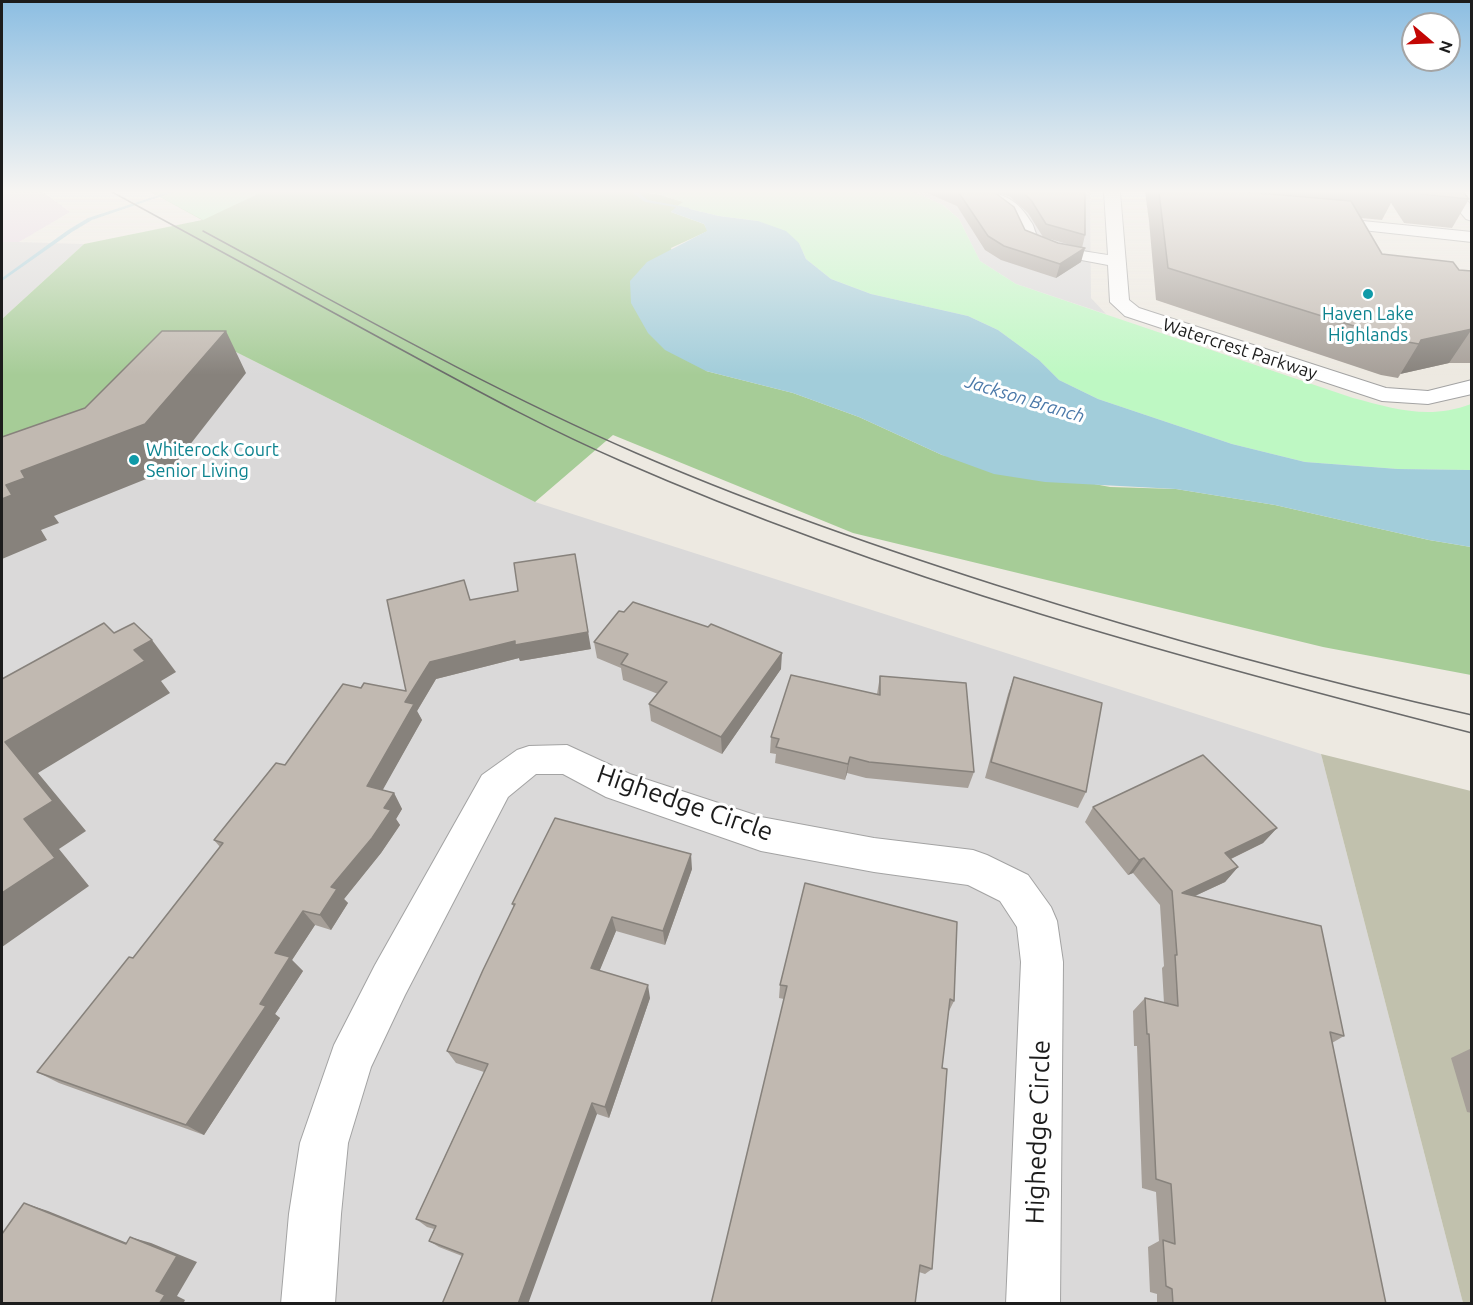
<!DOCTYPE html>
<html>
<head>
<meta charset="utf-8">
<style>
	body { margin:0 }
	#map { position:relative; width:1473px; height:1305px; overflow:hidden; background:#ede9e1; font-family:Ubuntu,sans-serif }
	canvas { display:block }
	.frame { position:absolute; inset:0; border:3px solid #1c1c1c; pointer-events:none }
	.north { position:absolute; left:1401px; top:12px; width:60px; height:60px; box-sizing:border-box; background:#fff; border:2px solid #a4a4a4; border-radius:50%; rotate:109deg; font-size:16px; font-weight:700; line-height:24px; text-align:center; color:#1c1c1c }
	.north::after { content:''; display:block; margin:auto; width:21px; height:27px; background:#c30604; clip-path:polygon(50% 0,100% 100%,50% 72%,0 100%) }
</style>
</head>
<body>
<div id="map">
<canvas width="1473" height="1305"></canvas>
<div class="frame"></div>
<div class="north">N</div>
</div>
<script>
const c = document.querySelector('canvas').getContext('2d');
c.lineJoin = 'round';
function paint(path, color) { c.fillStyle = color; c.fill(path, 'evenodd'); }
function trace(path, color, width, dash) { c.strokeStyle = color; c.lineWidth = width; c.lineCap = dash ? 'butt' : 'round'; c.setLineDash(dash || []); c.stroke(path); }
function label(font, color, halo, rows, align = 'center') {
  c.font = font + ' Ubuntu,sans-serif'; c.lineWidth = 6; c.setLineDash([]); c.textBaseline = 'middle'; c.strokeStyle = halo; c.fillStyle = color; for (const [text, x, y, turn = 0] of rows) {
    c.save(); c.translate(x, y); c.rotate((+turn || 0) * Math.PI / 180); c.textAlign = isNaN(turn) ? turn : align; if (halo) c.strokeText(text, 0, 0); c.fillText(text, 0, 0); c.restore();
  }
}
paint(new Path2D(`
	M914 192H1090L1091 298 1106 314 1016 284 980 261 959 219 943 205Z
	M2 242H19L84 244 2 319Z
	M236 352 535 502 1321 754 1463 1303 2 1304V442H7Z`), '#dad9d9');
paint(new Path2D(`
	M2 192H43L70 212 19 242H2Z`), '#e6d3e2');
paint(new Path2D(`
	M1321 754 1471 791V1303H1463Z`), '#c1c1ad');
paint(new Path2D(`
	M151 192H636L657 194 684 202 671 212 704 224 708 231 671 248 706 371 793 393 859 417 942 455 1110 487 1176 489 1275 505 1429 540 1471 547V675L1323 647 853 533 613 435 535 502 236 352 7 442H2V319L84 244 202 220Z`), '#a6cc97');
paint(new Path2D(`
	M151 192H262L203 220Z
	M636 192H914L943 205 959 219 980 261 1016 284 1353 398C1395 409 1429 420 1471 404V470L1398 469 1305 462 1232 444 1098 399 1059 380 1039 360 998 330 968 316 871 294 831 279 806 259 799 243 758 221 719 216 677 206 683 202 657 194Z`), '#bef8c3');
paint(new Path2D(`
	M677 206 719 216 758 221 786 231 799 243 806 259 831 279 871 294 968 316 998 330 1039 360 1059 380 1098 399 1232 444 1305 462 1398 469 1471 470V547L1429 540 1275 505 1176 489 1045 482 994 474 942 455 859 417 793 393 706 371 665 350 648 333 631 303 630 281 647 262 707 231 704 224 671 212Z`), '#a2cdda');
paint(new Path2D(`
	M168 192H174L92 220 72 232 2 281V278L68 230 88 218Z
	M632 192H637L648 200 690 208 688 209 645 202Z`), '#a2cdda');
const minor = new Path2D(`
	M977 192C1002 191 1018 200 1031 222 1034 225 1034 231 1037 235 1044 246 1094 253 1108 255L1104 192H1120L1129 300 1139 308 1386 388 1428 391 1472 380V394L1428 404 1382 401 1125 316 1110 302 1108 265 1055 255 1023 242 1013 219Z
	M1443 192H1459L1472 206V221L1466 219Z
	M1323 217 1472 232V242L1317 225 1315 222 1317 219Z
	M567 745 630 774 761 817 874 838 973 850 987 855 1028 875 1051 907 1057 921 1063 962 1060 1304H1006L1021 962 1017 927 1000 901 968 885 874 872 761 851 606 797 563 774H536L508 797 405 995 371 1067 348 1143 341 1214 335 1304H281L289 1214 300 1143 334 1045 375 965 482 775 517 750 529 746Z`);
trace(minor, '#a3a3a3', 2);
paint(minor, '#fff');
trace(new Path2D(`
	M112 192C205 242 298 294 391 344 467 385 542 427 621 461 895 581 1183 659 1472 733
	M203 231C346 308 487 388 636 453 753 504 874 546 996 585 1153 635 1311 679 1472 715`), '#6a6a6a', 1.5);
paint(new Path2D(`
	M925 192H1085V235L1082 248 1081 262 1056 278 1001 260 985 250 957 206ZM994 192 1009 196 1028 213 1043 237 1074 246 1058 243 1025 230Z
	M1145 192H1463L1469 199 1452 228 1404 223 1391 203 1382 220 1361 218 1382 254 1459 270 1472 271V363H1449L1400 374 1398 378 1381 375 1156 300 1149 221Z
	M471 600 591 649 520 661 519 658 436 679 417 711 422 720 382 790 394 793 402 809 396 819 400 825 381 853 344 899 348 903 331 930 315 925 292 960 303 971 275 1014 280 1018 204 1135 59 1083 37 1072 133 958 220 847 214 840 285 765 361 688 406 691Z
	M594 642 781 669 722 754 651 721 649 704 658 694 623 680 621 668 597 658Z
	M880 676 974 772 968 788 866 778 847 773 845 780 775 763 776 754 770 753 771 737 877 694Z
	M1014 677 1086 792 1078 808 985 778 1008 694Z
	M1093 807 1277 828 1263 843 1231 859 1238 867 1225 882 1195 896 1344 1036 1332 1043 1386 1304H1157V1294L1150 1292 1148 1247 1159 1241 1156 1192 1142 1188 1137 1046H1134L1133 1011 1145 998 1164 1003 1162 968 1164 966 1160 905 1133 873 1128 875 1085 822Z
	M692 869 665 945 616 931 599 971 650 998 609 1118 597 1114 462 1256 439 1247 429 1241 434 1229 427 1227 416 1219 484 1072 456 1063 447 1051 514 907 512 904Z
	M805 883 954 1001 948 1013 942 1068 932 1269 925 1274 919 1272 784 999 779 998 780 985Z
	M1472 1048V1113L1467 1112 1451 1058Z`), '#a69f98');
paint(new Path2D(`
	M1085 248 1081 262 1056 278 1060 264Z
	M1472 329 1449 363 1400 374 1398 378 1421 340Z
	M226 331 246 373 171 469 54 516 59 523 41 530 47 540 2 559V499L6 485 21 471Z
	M575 554 591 649 520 661 519 658 436 679 417 711 422 720 376 802 367 786 405 702 430 662Z
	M152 640 176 672 161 681 170 693 38 773 86 831 59 849 89 886 2 947V893L24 819 5 742 134 650Z
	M782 653 781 669 722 754 721 737Z
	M850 757 847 773 845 780 848 764Z
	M394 793 402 809 396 819 400 825 381 853 344 899 348 903 331 930 320 915 331 887Z
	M1277 828 1263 843 1212 868 1225 853Z
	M691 854 692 869 665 945 663 931Z
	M1144 858 1133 873 1128 875 1139 860Z
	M1238 867 1225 882 1173 906 1182 893Z
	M303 911 315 925 292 960 303 971 275 1014 280 1018 204 1135 186 1125 260 1004 275 953Z
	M612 917 616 931 595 982 591 968Z
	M648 985 650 998 609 1118 605 1107Z
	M592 1103 597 1114 528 1304H518Z
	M24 1203 48 1211 147 1251 126 1244Z
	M130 1237 151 1243 197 1262 177 1296 185 1300 183 1304H159Z`), '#87827c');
const building = new Path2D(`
	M957 192H994L1014 207 1025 230 1058 243 1085 248 1060 264 1004 246 988 236 959 193Z
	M1022 192H1085V235L1046 224 1031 200Z
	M1159 192H1247L1351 201 1382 254 1453 262 1459 270 1472 271V329L1421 340 1419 344 1402 341 1168 268Z
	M1419 192H1463L1469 199 1420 194Z
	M162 331H226L145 424 21 471 25 478 6 485 12 495 2 499V437L85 408Z
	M575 554 588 632 515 645V641L430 662 405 702 414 704 367 786 394 793 384 808 391 810 372 838 331 887 337 889 320 915 303 911 275 953 290 957 260 1004 266 1006 186 1125 37 1072 129 957 133 958 223 843 214 840 276 763 285 765 343 684 361 688 364 683 406 691 387 600 464 580 470 600 518 591 514 563Z
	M633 602 708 627 711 624 782 653 721 737 649 704 667 682 621 664 628 654 594 642 619 611 624 612Z
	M104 623 114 633 134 623 152 640 134 650 145 661 5 742 53 801 24 819 55 858 2 893V679Z
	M791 675 880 695V676L966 683 974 772 869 762 850 757 848 764 776 747 779 739 771 737Z
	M1014 677 1102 703 1086 792 991 762Z
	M1203 755 1277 828 1225 853 1238 867 1182 893 1321 926 1344 1036 1330 1032 1386 1304H1173L1172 1289 1166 1286 1163 1240 1175 1244 1171 1184 1156 1179 1149 1034H1147L1145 998 1178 1006 1175 955H1177L1172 891 1144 858 1139 860 1093 807Z
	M555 818 691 854 663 931 612 917 591 968 648 985 605 1107 592 1103 518 1304H442L463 1254 429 1241 436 1226 416 1219 488 1064 447 1051 483 970 515 904H512Z
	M805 883 957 922 954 1001 950 999 942 1068 947 1069 932 1269 920 1265 915 1304H711L787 986 780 985Z
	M24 1203 126 1244 130 1237 177 1256 156 1291 165 1295 159 1304H2V1234Z`);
paint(building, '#c1b9b1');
trace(building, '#87827c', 1.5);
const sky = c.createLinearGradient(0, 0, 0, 375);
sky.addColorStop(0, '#8cbee2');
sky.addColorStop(0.51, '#f7f5f2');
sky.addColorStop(1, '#f7f5f200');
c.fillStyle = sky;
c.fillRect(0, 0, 1473, 375);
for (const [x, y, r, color] of [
	[1368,294,6,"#0f9aa8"],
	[134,460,6,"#0f9aa8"]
]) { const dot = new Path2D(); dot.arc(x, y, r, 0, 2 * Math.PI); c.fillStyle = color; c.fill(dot); trace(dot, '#fff', 2); }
label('18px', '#0d838f', '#fff', [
	["Haven Lake",1368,314],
	["Highlands",1368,335],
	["Whiterock Court",146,450,"left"],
	["Senior Living",146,471,"left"]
]);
label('18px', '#1c1c1c', '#fff', [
	["Watercrest Parkway",1240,349,18]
]);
label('italic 18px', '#4b79a9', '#fff', [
	["Jackson Branch",1025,399,17]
]);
label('26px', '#1c1c1c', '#fff', [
	["Highedge Circle",685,803,19],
	["Highedge Circle",1038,1132,-88]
]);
</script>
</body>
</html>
